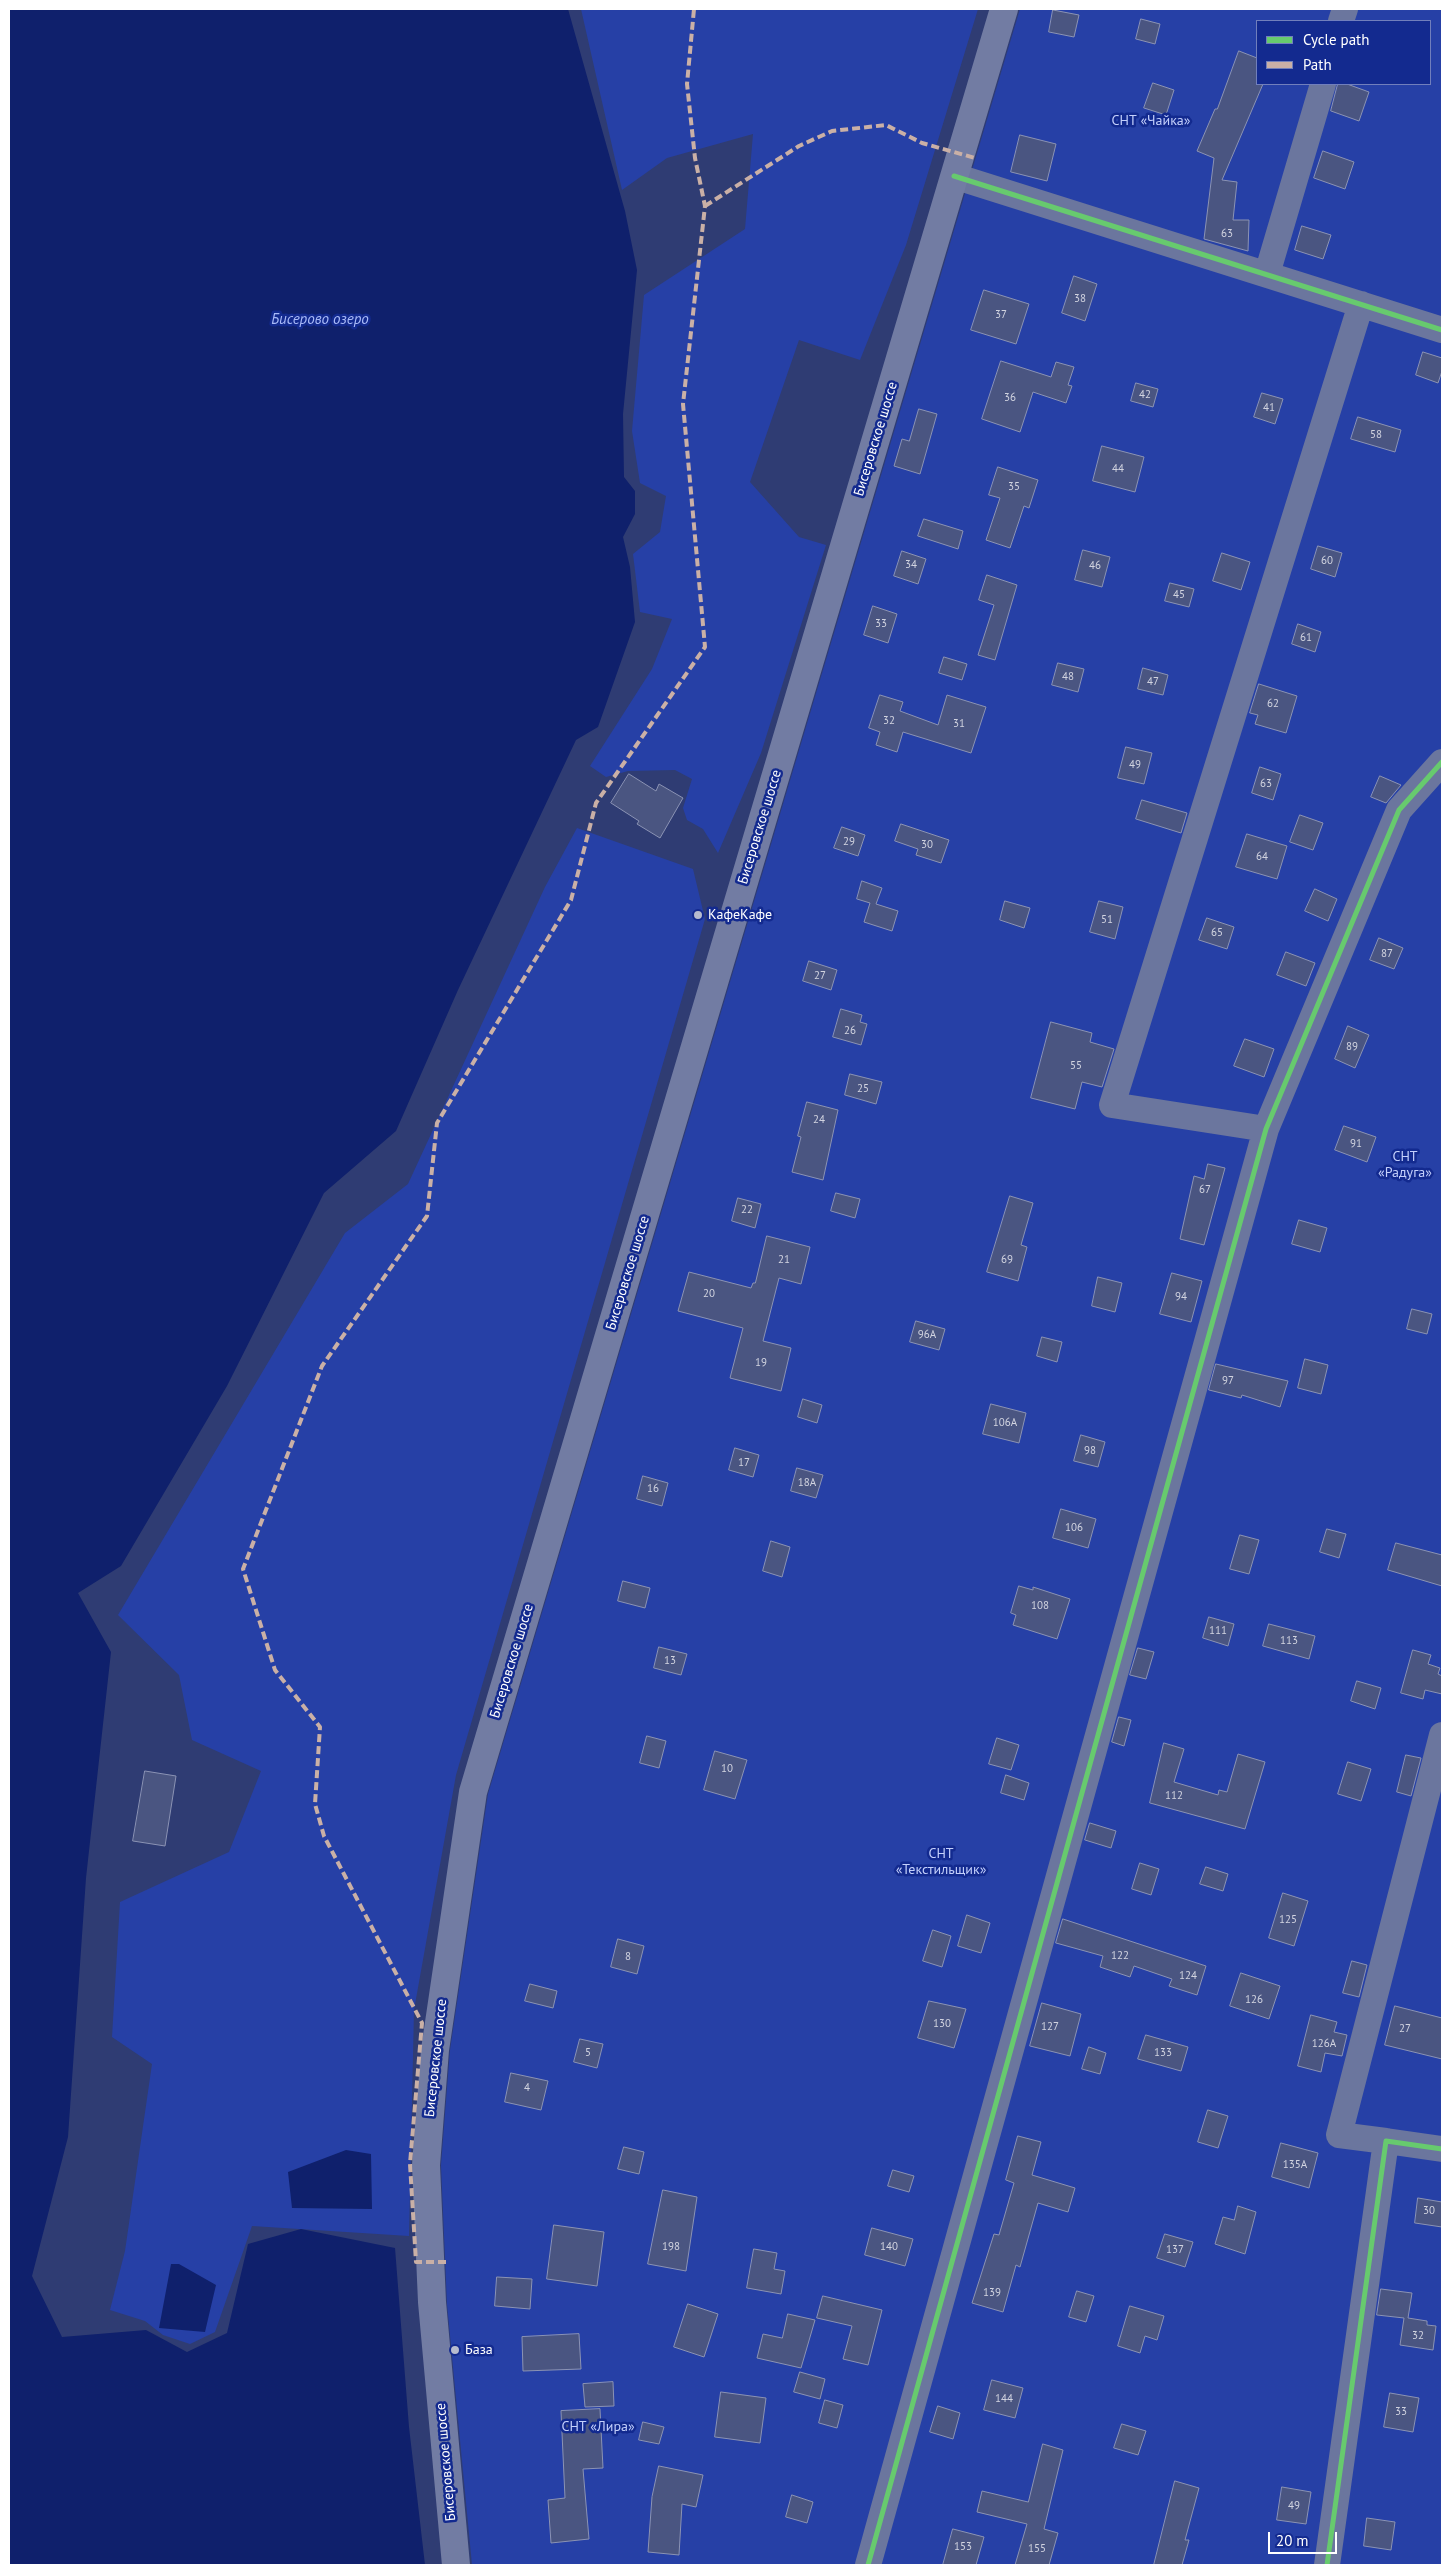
<!DOCTYPE html>
<html>
<head>
<meta charset="utf-8">
<style>
	body { margin:0 }
	#map { position:relative; width:1451px; height:2574px; overflow:hidden; background:#2f3c73; font-family:"PT Sans",sans-serif }
	canvas { display:block }
	.frame { position:absolute; inset:0; border:10px solid #fff; pointer-events:none }
	.legend { position:absolute; left:1256px; top:20px; width:175px; height:65px; box-sizing:border-box; background:#132a8f; border:1px solid #717fbc; margin:0; padding:6px 9px; list-style:none; font-size:15px; color:#fff }
	.legend li { display:flex; align-items:center; gap:10px; height:25px }
	.legend b { width:25px; border:1px solid #717fbc }
	.scale { position:absolute; left:1268px; top:2532px; width:69px; height:22px; box-sizing:border-box; border:2px solid #fff; border-top:0; padding-left:6px; font-size:15px; line-height:18px; white-space:nowrap; color:#fff; -webkit-text-stroke:4px #132a8f; paint-order:stroke }
</style>
</head>
<body>
<div id="map">
<canvas width="1451" height="2574"></canvas>
<div class="frame"></div>
<ul class="legend">
<li><b style="height:6px;background:#67ca6e"></b>Cycle path</li>
<li><b style="height:6px;background:#cab0a6"></b>Path</li>
</ul>
<div class="scale">20 m</div>
</div>
<script>
const c = document.querySelector('canvas').getContext('2d');
c.lineJoin = 'round';
function paint(path, color) { c.fillStyle = color; c.fill(path, 'evenodd'); }
function trace(path, color, width, dash) { c.strokeStyle = color; c.lineWidth = width; c.lineCap = dash ? 'butt' : 'round'; c.setLineDash(dash || []); c.stroke(path); }
function label(font, color, halo, rows, align = 'center') {
  c.font = font + ' "PT Sans",sans-serif'; c.lineWidth = 5; c.setLineDash([]); c.textBaseline = 'middle'; c.strokeStyle = halo; c.fillStyle = color; for (const [text, x, y, turn = 0] of rows) {
    c.save(); c.translate(x, y); c.rotate((+turn || 0) * Math.PI / 180); c.textAlign = isNaN(turn) ? turn : align; if (halo) c.strokeText(text, 0, 0); c.fillText(text, 0, 0); c.restore();
  }
}
paint(new Path2D(`
	M581 9H978L906 245 860 360 799 340 750 482 799 537 826 545 761 753 718 853 703 829 687 820 683 808 692 779 675 770 628 771 606 777 590 766 652 669 672 619 640 612 633 554 660 532 666 496 640 483 632 431 644 295 745 229 753 134 667 158 622 190Z
	M1020 9H1442V2565H472L447 2304 441 2165 450 2050 488 1794ZM1257 21H1430V84H1257Z
	M577 828 693 869 705 919 456 1775 414 2010 409 2236 252 2226 215 2332 190 2344 163 2335 145 2321 110 2310 125 2251 152 2064 112 2037 120 1902 229 1852 261 1771 192 1740 179 1675 118 1615 345 1233 408 1184 545 887Z`), '#2640a6');
paint(new Path2D(`
	M9 9H568L625 211 637 270 623 414 624 477 635 491V514L623 537 630 567 635 622 598 727 576 740 458 990 396 1131 324 1193 227 1386 121 1566 78 1593 111 1652 86 1878 68 2137 32 2276 62 2337 146 2330 187 2352 227 2333 248 2244 301 2229 395 2248 409 2427 425 2565H9Z
	M346 2150 371 2154 372 2209 292 2208 288 2172Z
	M171 2264H179L216 2285 205 2332 159 2328Z`), '#0f206c');
const building = new Path2D(`
	M1053 10 1079 15 1074 37 1049 32Z
	M1141 19 1160 24 1155 44 1136 39Z
	M1239 51 1257 58V84H1263L1222 180 1237 182 1233 220H1249L1248 251 1204 239 1214 158 1197 151 1215 109H1217Z
	M1153 83 1174 90 1166 115 1144 108Z
	M1338 84H1347L1369 92 1359 121 1331 111Z
	M1020 135 1056 144 1047 181 1011 172Z
	M1323 151 1354 162 1345 189 1314 178Z
	M1302 226 1331 235 1323 259 1295 250Z
	M1074 276 1097 284 1085 321 1062 313Z
	M984 290 1029 304 1016 344 971 330Z
	M1423 352 1442 358V371L1438 383 1416 375Z
	M1001 361 1051 377 1056 362 1074 367 1068 385 1072 386 1066 403 1033 392 1020 432 982 419Z
	M1136 383 1158 389 1153 407 1131 401Z
	M1262 393 1283 399 1275 424 1254 417Z
	M919 409 937 414 920 474 894 466 902 439 909 441Z
	M1358 417 1401 430 1395 452 1351 439Z
	M1102 446 1144 457 1135 492 1093 481Z
	M998 467 1038 480 1029 508 1024 506 1010 548 986 540 1000 498 989 495Z
	M924 519 963 531 958 549 918 536Z
	M1318 546 1342 553 1335 577 1311 569Z
	M1083 550 1110 557 1102 587 1075 580Z
	M902 551 926 559 918 584 894 576Z
	M1222 553 1250 562 1241 590 1213 581Z
	M987 575 1017 585 995 660 978 655 994 605 979 600Z
	M1170 583 1194 589 1189 607 1165 601Z
	M873 606 897 614 888 643 864 635Z
	M1298 624 1321 632 1315 652 1292 644Z
	M944 657 967 664 962 680 939 673Z
	M1058 663 1084 669 1078 692 1052 685Z
	M1143 668 1168 675 1163 695 1138 689Z
	M1259 684 1297 696 1286 733 1255 724 1258 715 1250 713Z
	M880 695 903 702 900 711 938 725 947 695 986 707 971 753 903 732 897 752 876 745 880 732 869 728Z
	M1126 747 1152 753 1144 784 1118 778Z
	M1260 767 1281 774 1273 800 1252 793Z
	M629 774 656 791 659 784 683 798 660 838 637 824 639 821 611 803Z
	M1380 776 1401 785 1386 803 1371 797Z
	M1142 800 1187 813 1181 833 1136 819Z
	M1300 815 1323 823 1313 850 1290 842Z
	M901 824 949 840 941 863 916 855 918 849 895 841Z
	M842 827 865 835 858 856 834 848Z
	M1247 834 1287 846 1277 879 1236 867Z
	M862 881 882 888 876 904 898 911 892 931 864 922 870 903 857 899Z
	M1315 889 1337 899 1328 921 1305 911Z
	M1005 901 1030 908 1024 928 1000 920Z
	M1099 901 1123 907 1115 939 1090 932Z
	M1207 918 1234 927 1227 949 1199 940Z
	M1379 938 1403 948 1394 969 1370 960Z
	M1286 952 1315 963 1306 986 1277 975Z
	M809 961 837 970 831 990 803 981Z
	M841 1009 862 1015 860 1022 867 1024 861 1045 833 1037Z
	M1051 1022 1092 1033 1090 1042 1114 1049 1102 1087 1082 1082 1075 1109 1031 1098Z
	M1348 1026 1369 1035 1355 1068 1335 1059Z
	M1245 1039 1274 1049 1264 1077 1234 1066Z
	M850 1074 882 1082 876 1104 845 1095Z
	M807 1102 838 1110 823 1180 792 1172 801 1137 798 1136Z
	M1344 1126 1376 1137 1367 1162 1335 1150Z
	M1208 1164 1225 1168 1204 1245 1180 1239 1194 1176 1204 1179Z
	M836 1193 860 1199 855 1218 831 1211Z
	M1010 1196 1033 1203 1021 1245 1027 1247 1018 1281 987 1272Z
	M738 1198 761 1204 755 1228 732 1221Z
	M1299 1220 1327 1228 1320 1252 1292 1244Z
	M767 1236 810 1247 801 1284 779 1278 763 1341 791 1348 781 1391 730 1378 743 1328 678 1311 689 1272 751 1288 753 1283H755Z
	M1172 1273 1202 1281 1191 1322 1160 1314Z
	M1098 1277 1122 1283 1115 1312 1092 1306Z
	M1412 1309 1432 1314 1427 1334 1407 1329Z
	M916 1321 945 1329 939 1350 910 1342Z
	M1042 1337 1062 1342 1057 1362 1037 1356Z
	M1305 1359 1328 1365 1321 1394 1298 1388Z
	M1216 1364 1288 1381 1280 1407 1242 1395 1241 1398 1209 1390Z
	M803 1399 822 1405 817 1423 798 1417Z
	M991 1404 1026 1413 1019 1443 983 1434Z
	M1081 1435 1105 1442 1098 1467 1074 1461Z
	M735 1448 759 1455 753 1477 729 1470Z
	M797 1468 823 1475 816 1498 791 1491Z
	M643 1476 668 1483 662 1506 637 1499Z
	M1061 1509 1096 1519 1088 1548 1053 1538Z
	M1327 1529 1346 1534 1339 1558 1320 1552Z
	M1240 1535 1259 1540 1249 1574 1230 1569Z
	M771 1541 790 1547 782 1577 763 1571Z
	M1396 1543 1442 1555V1586L1388 1570Z
	M623 1581 650 1588 645 1608 618 1601Z
	M1019 1586 1033 1590V1587L1070 1599 1057 1639 1013 1625 1016 1615 1011 1613Z
	M1209 1617 1234 1624 1228 1646 1203 1638Z
	M1269 1624 1315 1636 1309 1659 1263 1646Z
	M659 1647 687 1654 681 1675 654 1668Z
	M1138 1648 1154 1652 1146 1679 1130 1675Z
	M1413 1650 1431 1655 1428 1664 1440 1668 1438 1674 1442 1676V1694L1425 1690 1423 1699 1401 1693Z
	M1357 1681 1381 1688 1375 1709 1351 1701Z
	M1119 1717 1131 1720 1124 1746 1112 1742Z
	M647 1736 666 1741 659 1768 640 1763Z
	M997 1738 1019 1745 1011 1770 989 1764Z
	M1164 1743 1184 1749 1174 1782 1218 1795 1219 1790 1227 1792 1238 1754 1265 1762 1245 1829 1150 1803Z
	M715 1751 747 1760 735 1799 704 1790Z
	M1406 1755 1421 1758 1411 1796 1397 1792Z
	M1348 1762 1371 1769 1361 1801 1338 1794Z
	M145 1771 176 1776 165 1846 133 1841Z
	M1006 1775 1029 1783 1024 1800 1001 1793Z
	M1090 1823 1116 1831 1111 1848 1085 1840Z
	M1140 1863 1159 1869 1151 1895 1132 1889Z
	M1206 1867 1228 1874 1223 1891 1200 1884Z
	M1283 1893 1308 1901 1294 1946 1269 1938Z
	M967 1915 990 1923 981 1953 958 1946Z
	M1063 1919 1206 1966 1197 1995 1169 1986 1172 1979 1134 1966 1130 1977 1100 1967 1103 1956 1056 1943Z
	M933 1930 951 1936 942 1967 923 1961Z
	M618 1939 644 1946 637 1974 611 1967Z
	M1352 1961 1367 1965 1359 1997 1343 1993Z
	M1241 1973 1280 1986 1269 2019 1230 2006Z
	M530 1984 557 1991 553 2008 525 2001Z
	M929 2001 966 2009 954 2048 918 2038Z
	M1042 2003 1081 2014 1070 2056 1030 2046Z
	M1395 2006 1442 2018V2059L1385 2045Z
	M1311 2015 1337 2022 1334 2032 1347 2035 1342 2056 1325 2053 1321 2072 1298 2066Z
	M1146 2035 1188 2047 1181 2071 1138 2059Z
	M580 2039 603 2044 597 2068 574 2062Z
	M1089 2047 1106 2053 1100 2074 1082 2069Z
	M511 2073 548 2081 541 2110 505 2102Z
	M1208 2110 1228 2116 1218 2148 1198 2142Z
	M1018 2136 1041 2142 1032 2175 1075 2188 1068 2212 1038 2203 1020 2267 1016 2265 1003 2312 972 2303 994 2234 999 2235 1014 2183 1006 2180Z
	M1281 2143 1318 2153 1309 2188 1272 2177Z
	M624 2147 644 2152 639 2174 618 2169Z
	M893 2170 914 2176 909 2192 888 2186Z
	M663 2190 697 2197 686 2271 648 2264Z
	M1418 2198 1442 2202V2227L1415 2223Z
	M1238 2206 1256 2212 1245 2254 1215 2244 1223 2217 1234 2220Z
	M554 2225 604 2232 597 2286 547 2279Z
	M872 2228 913 2239 905 2266 865 2255Z
	M1165 2234 1193 2242 1185 2267 1157 2258Z
	M754 2249 777 2253 774 2269 785 2271 781 2294 747 2288Z
	M497 2277 532 2279 530 2309 495 2306Z
	M1381 2289 1412 2293 1408 2318 1427 2321V2325L1436 2326 1433 2350 1400 2345 1404 2318 1377 2315Z
	M1077 2291 1094 2296 1086 2322 1069 2317Z
	M823 2296 882 2310 868 2365 843 2359 852 2326 817 2318Z
	M688 2304 718 2314 704 2357 674 2347Z
	M1130 2306 1164 2316 1157 2340 1145 2336 1140 2353 1118 2346Z
	M788 2314 815 2320 801 2368 757 2358 763 2334 782 2338Z
	M579 2334 581 2369 523 2371 522 2337Z
	M800 2372 825 2379 820 2399 794 2392Z
	M992 2380 1023 2388 1015 2418 984 2410Z
	M613 2382 614 2406 585 2407 583 2384Z
	M721 2392 766 2398 760 2443 715 2437Z
	M1390 2393 1419 2398 1413 2432 1384 2427Z
	M825 2400 843 2405 837 2428 819 2423Z
	M938 2406 960 2413 953 2439 930 2432Z
	M600 2409 603 2468 583 2469 589 2539 551 2543 548 2500 565 2498 561 2411Z
	M643 2422 664 2427 659 2444 639 2440Z
	M1122 2424 1146 2431 1138 2455 1114 2448Z
	M1043 2444 1063 2450 1044 2529 1058 2533 1049 2565H1015L1027 2524 977 2512 982 2491 1028 2502Z
	M659 2466 703 2475 696 2507 682 2504 679 2555 648 2552 652 2497Z
	M1175 2481 1199 2488 1185 2540H1189L1182 2565H1154Z
	M1282 2487 1311 2492 1306 2524 1277 2520Z
	M792 2495 813 2502 807 2523 786 2517Z
	M1367 2518 1395 2522 1391 2550 1364 2546Z
	M953 2529 984 2537 976 2565H943Z`);
paint(building, '#4a5581');
trace(building, '#8b93b4', 1);
trace(new Path2D(`
	M1341 21 1345 9
	M954 176 1442 330
	M1267 274 1323 84
	M1266 1129 1112 1105 1361 304
	M1386 2141 1339 2135 1442 1735
	M868 2565 1266 1129 1399 810 1442 762
	M1327 2565 1386 2141 1442 2149`), '#6b769e', 26);
trace(new Path2D(`
	M456 2565 432 2302 426 2165 435 2050 473 1792 1004 9`), '#727ca3', 28);
trace(new Path2D(`
	M705 206 799 146 832 131 886 125 922 143 975 158
	M446 2262H416L410 2164 422 2023 324 1836 315 1804 320 1727 275 1670 243 1569 322 1366 427 1216 437 1123 571 900 596 803 705 647 683 404 705 206 695 158 687 84 694 9`), '#cab0a6', 4, [8, 4]);
trace(new Path2D(`
	M954 176 1442 330
	M868 2565 1266 1129 1399 810 1442 762
	M1327 2565 1386 2141 1442 2149`), '#67ca6e', 5);
for (const [x, y, r, color] of [
	[698,915,5,"#b6bbce"],
	[455,2350,5,"#b6bbce"]
]) { const dot = new Path2D(); dot.arc(x, y, r, 0, 2 * Math.PI); c.fillStyle = color; c.fill(dot); trace(dot, '#132a8f', 2); }
label('11px', '#d2d4e0', null, [
	["63",1227,234],
	["38",1080,299],
	["37",1001,315],
	["42",1145,395],
	["36",1010,398],
	["41",1269,408],
	["58",1376,435],
	["44",1118,469],
	["35",1014,487],
	["60",1327,561],
	["34",911,565],
	["46",1095,566],
	["45",1179,595],
	["33",881,624],
	["61",1306,638],
	["48",1068,677],
	["47",1153,682],
	["62",1273,704],
	["32",889,721],
	["31",959,724],
	["49",1135,765],
	["63",1266,784],
	["29",849,842],
	["30",927,845],
	["64",1262,857],
	["51",1107,920],
	["65",1217,933],
	["87",1387,954],
	["27",820,976],
	["26",850,1031],
	["89",1352,1047],
	["55",1076,1066],
	["25",863,1089],
	["24",819,1120],
	["91",1356,1144],
	["67",1205,1190],
	["22",747,1210],
	["21",784,1260],
	["69",1007,1260],
	["20",709,1294],
	["94",1181,1297],
	["96А",927,1335],
	["19",761,1363],
	["97",1228,1381],
	["106А",1005,1423],
	["98",1090,1451],
	["17",744,1463],
	["18А",807,1483],
	["16",653,1489],
	["106",1074,1528],
	["108",1040,1606],
	["111",1218,1631],
	["113",1289,1641],
	["13",670,1661],
	["10",727,1769],
	["112",1174,1796],
	["125",1288,1920],
	["122",1120,1956],
	["8",628,1957],
	["124",1188,1976],
	["126",1254,2000],
	["130",942,2024],
	["127",1050,2027],
	["27",1405,2029],
	["126А",1324,2044],
	["5",588,2053],
	["133",1163,2053],
	["4",527,2088],
	["135А",1295,2165],
	["30",1429,2211],
	["198",671,2247],
	["140",889,2247],
	["137",1175,2250],
	["139",992,2293],
	["32",1418,2336],
	["144",1004,2399],
	["33",1401,2412],
	["49",1294,2506],
	["153",963,2547],
	["155",1037,2549]
]);
label('14px', '#c4d0fc', '#132a8f', [
	["СНТ «Чайка»",1151,121],
	["СНТ",1405,1157],
	["«Радуга»",1405,1173],
	["СНТ",941,1854],
	["«Текстильщик»",941,1870],
	["СНТ «Лира»",598,2427]
]);
label('14px', '#fff', '#132a8f', [
	["Бисеровское шоссе",876,439,-73],
	["Бисеровское шоссе",760,827,-73],
	["Бисеровское шоссе",628,1273,-73],
	["Бисеровское шоссе",512,1661,-73],
	["Бисеровское шоссе",436,2058,-84],
	["Бисеровское шоссе",446,2462,-95]
]);
label('14px', '#fff', '#132a8f', [
	["КафеКафе",708,915],
	["База",465,2350]
], 'left');
label('italic 15px', '#a9baf8', '#132a8f', [
	["Бисерово озеро",320,320]
]);
</script>
</body>
</html>
